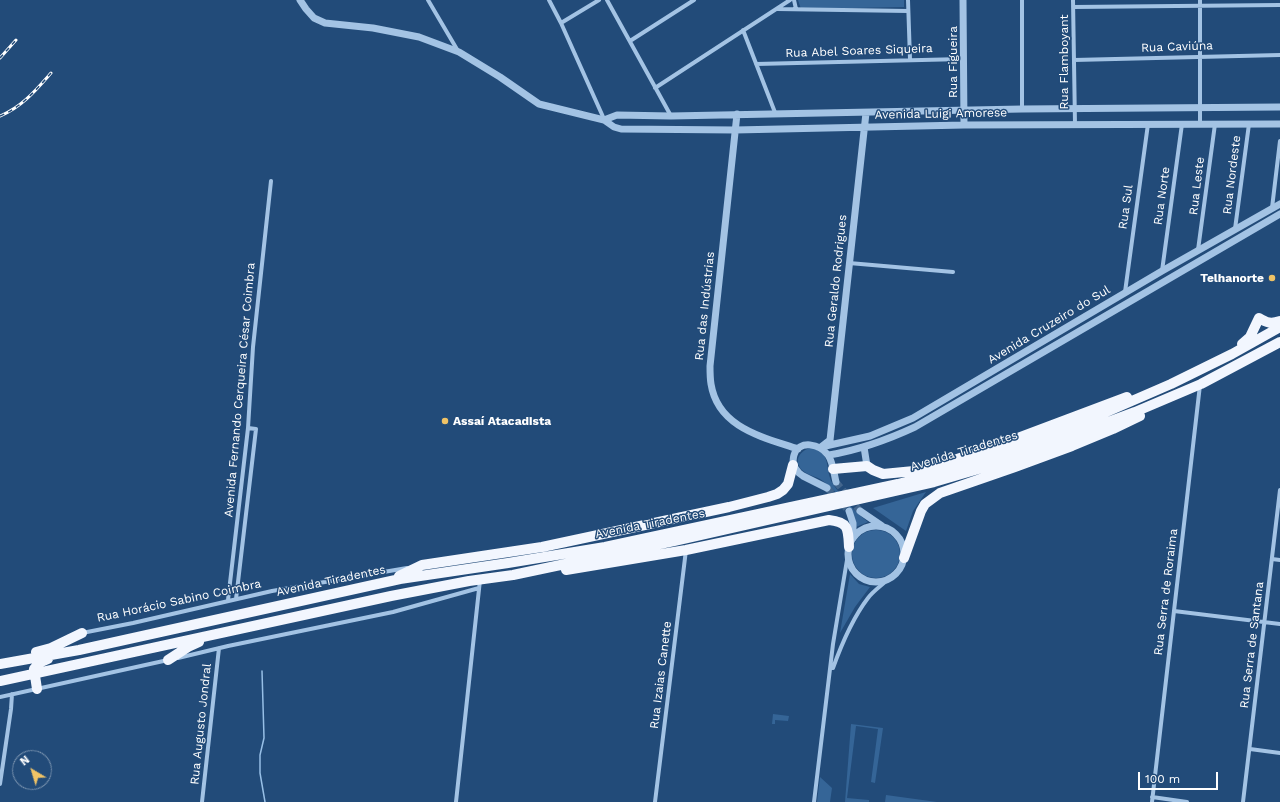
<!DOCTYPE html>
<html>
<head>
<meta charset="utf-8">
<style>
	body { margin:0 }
	#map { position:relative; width:1280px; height:802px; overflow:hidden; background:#224b79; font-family:"Work Sans",sans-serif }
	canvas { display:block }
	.north { position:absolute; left:12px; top:750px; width:40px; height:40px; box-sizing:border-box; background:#224b79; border:1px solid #7a93af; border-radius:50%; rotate:322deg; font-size:11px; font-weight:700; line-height:16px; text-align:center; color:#fff }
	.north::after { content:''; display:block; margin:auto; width:14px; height:18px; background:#f0c366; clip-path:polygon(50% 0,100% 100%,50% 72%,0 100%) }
	.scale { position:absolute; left:1138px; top:772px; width:80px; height:18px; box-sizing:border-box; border:2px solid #fff; border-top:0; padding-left:5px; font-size:12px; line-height:14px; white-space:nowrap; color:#fff; -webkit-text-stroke:3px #224b79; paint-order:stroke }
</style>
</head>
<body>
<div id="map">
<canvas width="1280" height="802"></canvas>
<div class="north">N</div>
<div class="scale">100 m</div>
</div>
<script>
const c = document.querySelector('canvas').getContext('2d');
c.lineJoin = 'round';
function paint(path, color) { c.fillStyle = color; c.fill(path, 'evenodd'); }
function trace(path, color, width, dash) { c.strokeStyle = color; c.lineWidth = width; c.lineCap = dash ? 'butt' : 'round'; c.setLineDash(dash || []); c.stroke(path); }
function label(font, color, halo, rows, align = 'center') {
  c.font = font + ' "Work Sans",sans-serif'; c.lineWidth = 3; c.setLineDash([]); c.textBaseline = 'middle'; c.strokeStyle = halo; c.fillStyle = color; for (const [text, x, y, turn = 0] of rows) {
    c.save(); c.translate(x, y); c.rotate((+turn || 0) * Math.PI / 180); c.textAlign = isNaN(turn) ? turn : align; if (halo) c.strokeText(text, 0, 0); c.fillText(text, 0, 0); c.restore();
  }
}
paint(new Path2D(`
	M798 0H904V7L801 9Z
	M810 448C833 451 824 471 833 484 842 498 855 512 868 522L856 527C855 522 854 516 852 512 849 504 827 483 820 479 812 475 803 474 799 466 795 458 802 450 810 448Z
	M926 492 913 511 906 531 873 508Z
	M852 554a24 24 0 1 1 48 0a24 24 0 1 1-48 0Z
	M850 574 859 584 870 587 855 607 840 633Z
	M773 714 789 716 788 721 775 720V724H772Z
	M851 724 883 728 875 783 871 782 878 729 856 726 847 798 869 800V802H845Z
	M820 777 832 788 830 802H817Z
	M886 795 937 802H885Z`), '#356597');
trace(new Path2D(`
	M262 671 264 738 260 755V773L265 802`), '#97bfe6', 1.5);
trace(new Path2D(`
	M836 482 860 511
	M827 488 849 511`), '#43668d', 7, [7, 3.5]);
trace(new Path2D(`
	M428 0 458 51
	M549 0 561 23 604 119
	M607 0 671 116
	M794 0 796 9
	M908 0 910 59
	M1022 0V109
	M1073 0 1075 124
	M1073 7 1280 5
	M777 9 908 11
	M561 23 599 0
	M743 30 776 115
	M630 41 694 0
	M1074 60 1280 55
	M756 64 963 59
	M655 88 790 0
	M1200 125V0
	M1272 208 1280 141
	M1235 229 1249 124
	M1198 250 1215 124
	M849 263 953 272
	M1162 271 1182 124
	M1125 292 1148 124
	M1272 559 1280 560
	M236 599 256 429 248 428
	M228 600 248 428 253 347 271 181
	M1174 611 1280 624
	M82 633 133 623 272 591 407 568
	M178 658 228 646 393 612 479 588
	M833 668C842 643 852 619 868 598 873 591 881 586 887 580
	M0 697 168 660
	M1250 749 1280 753
	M0 784 11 709 12 694
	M1152 797 1187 802
	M202 802 219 648
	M456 802 480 580
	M655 802 686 550
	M814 802 833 644 848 554
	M1152 802 1200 385
	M1243 802 1280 490`), '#a3c3e4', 4);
trace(new Path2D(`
	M300 0 306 9 314 18 325 23 373 28 419 37 459 52 500 77 539 104 604 120 614 127 621 129 735 130 964 125 1280 124
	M963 0 964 125
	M737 114 710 366C710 372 710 378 711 384 718 428 763 437 798 449
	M604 120 617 115 671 116 1022 109 1280 107
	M821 447 870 436 913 418 1162 271 1280 204
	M821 447 830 440 866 113
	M864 447 867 466
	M829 455C859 450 887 440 915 427L1280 214
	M827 488 803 476 799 473 793 465C793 462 793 458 794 455 799 439 820 444 828 455 833 462 834 474 836 482
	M849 511 853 523V538
	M860 511 882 526
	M848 554a28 28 0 1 1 56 0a28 28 0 1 1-56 0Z`), '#a3c3e4', 7);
trace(new Path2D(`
	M1242 344 1250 337 1259 318C1267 323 1271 324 1280 321
	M833 469 867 466 873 470 883 474 914 471 957 459 1002 444 1127 397
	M904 558 921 511 925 504 940 493 1015 467 1072 446 1113 429 1140 416
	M566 570 686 550 829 520C849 522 848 529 849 547
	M399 576 422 565 542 547 729 507 768 497 777 494 783 490 788 484 793 465
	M36 652 51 648 82 633
	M168 660 188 647 199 642
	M0 664 79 650 400 579 508 563 605 547 898 484 955 469 997 456 1081 423 1171 384 1232 354 1280 327
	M0 681 391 596 469 581 513 575 674 541 934 482 999 463 1135 412 1201 384 1280 342
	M37 689 34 669 39 663 48 659`), '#f2f6fe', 10);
const rail = new Path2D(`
	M0 58 16 40
	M0 116C22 107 36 90 51 73`);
trace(rail, '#fff', 3);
trace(rail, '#224b79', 1.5, [4.5]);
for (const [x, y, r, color] of [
	[1272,278,4,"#f0c366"],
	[445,421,4,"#f0c366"]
]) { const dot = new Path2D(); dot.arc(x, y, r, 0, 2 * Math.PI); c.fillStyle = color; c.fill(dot); trace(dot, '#224b79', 1.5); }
label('12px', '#fff', '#224b79', [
	["Rua Caviúna",1177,47,-2],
	["Rua Abel Soares Siqueira",859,51,-2],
	["Rua Figueira",953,62,-90],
	["Rua Flamboyant",1064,62,-90],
	["Avenida Luigi Amorese",941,114,-1],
	["Rua Nordeste",1232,175,-83],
	["Rua Leste",1197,186,-83],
	["Rua Norte",1162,196,-82],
	["Rua Sul",1126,207,-82],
	["Rua Geraldo Rodrigues",836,281,-84],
	["Rua das Indústrias",705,306,-84],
	["Avenida Cruzeiro do Sul",1049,325,-31],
	["Avenida Fernando Cerqueira César Coimbra",240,390,-85],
	["Avenida Tiradentes",964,451,-17],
	["Avenida Tiradentes",650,524,-11],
	["Avenida Tiradentes",331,581,-12],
	["Rua Serra de Roraima",1166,592,-83],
	["Rua Horácio Sabino Coimbra",179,601,-12],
	["Rua Serra de Santana",1252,645,-83],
	["Rua Izaias Canette",661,675,-83],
	["Rua Augusto Jondral",201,724,-84]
]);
label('bold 12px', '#fff', '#224b79', [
	["Telhanorte",1264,278],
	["Assaí Atacadista",453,421,"left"]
], 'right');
</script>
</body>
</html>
